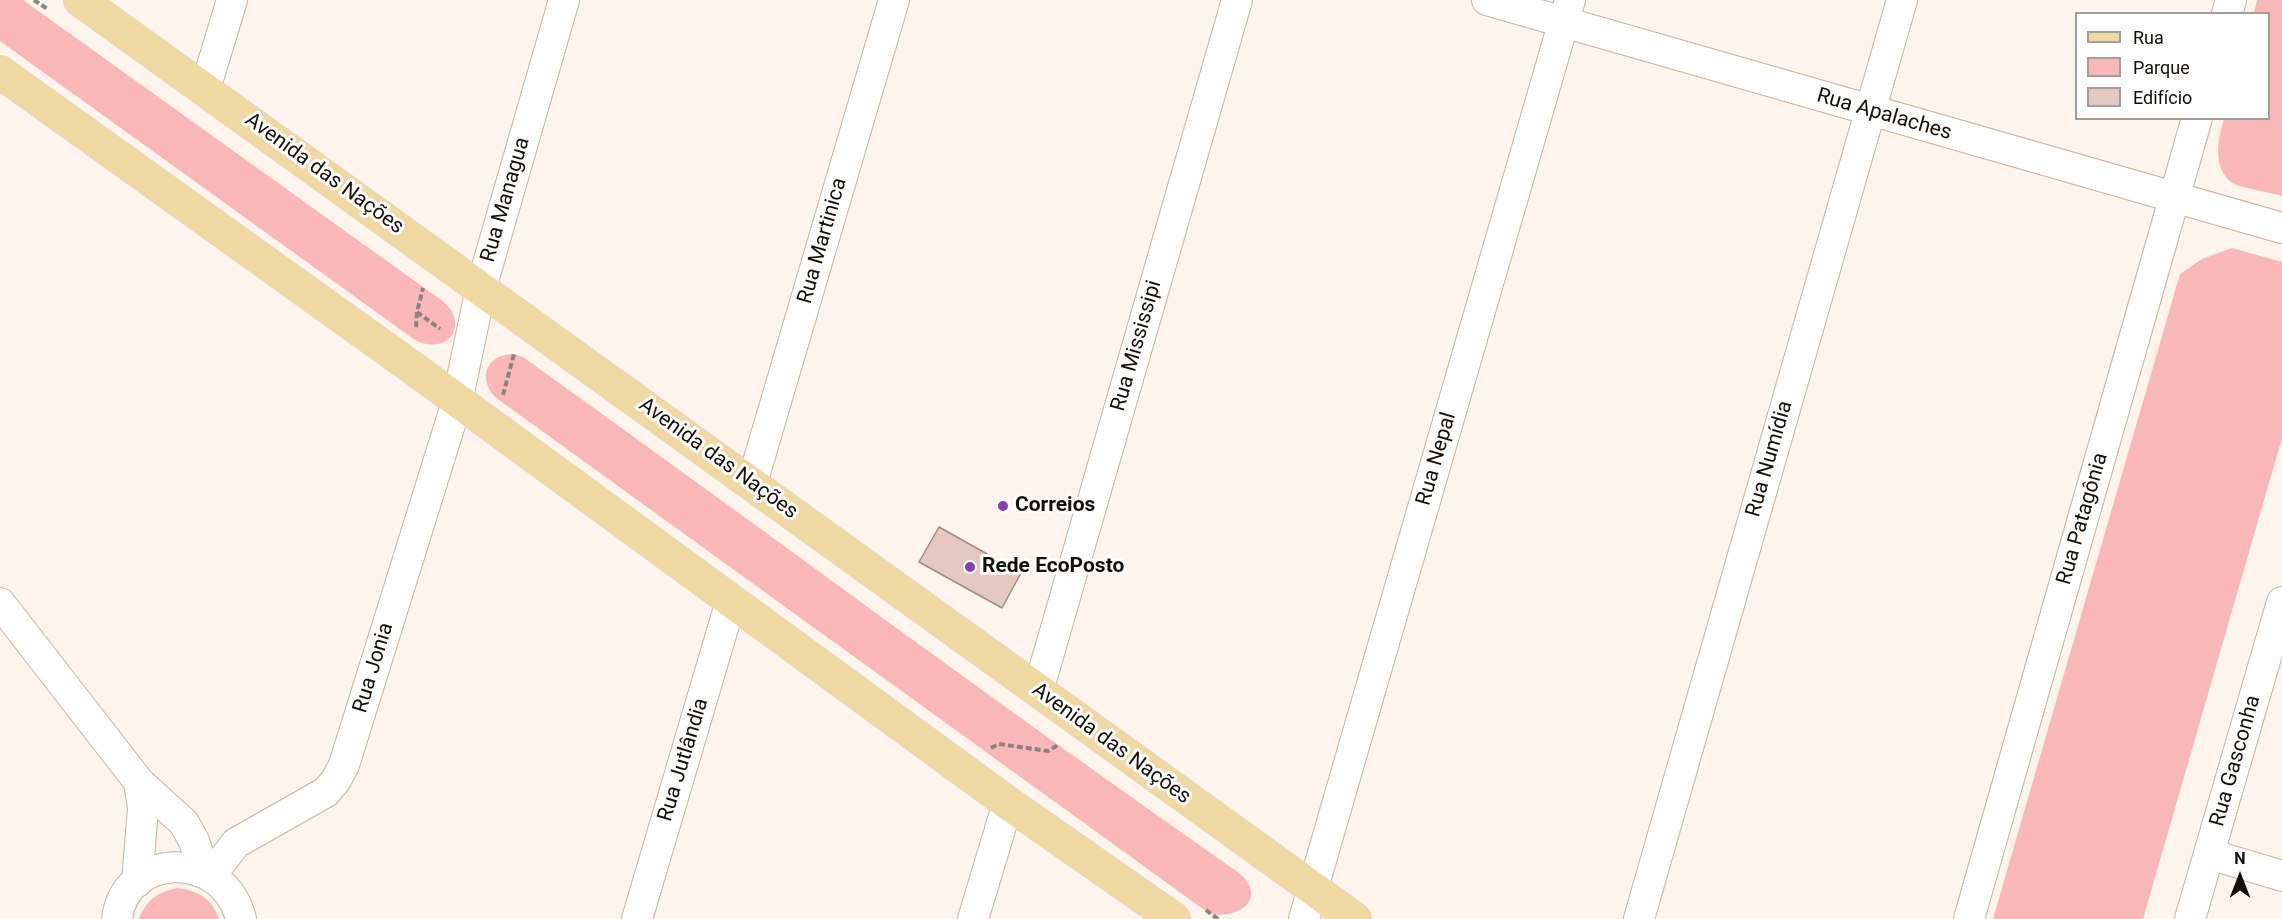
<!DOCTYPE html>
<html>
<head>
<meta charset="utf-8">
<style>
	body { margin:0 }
	#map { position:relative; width:2282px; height:919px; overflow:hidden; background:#fcf4ed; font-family:Roboto,sans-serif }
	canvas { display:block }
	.legend { position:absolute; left:2075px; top:12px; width:195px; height:108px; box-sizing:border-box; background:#fff; border:2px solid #a19f9d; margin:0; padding:8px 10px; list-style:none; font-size:18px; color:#150f09 }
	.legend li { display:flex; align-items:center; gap:12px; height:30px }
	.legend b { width:30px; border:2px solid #a19f9d }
	.north { position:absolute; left:2210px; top:847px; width:60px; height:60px; -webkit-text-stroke:4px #fff; paint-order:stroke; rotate:0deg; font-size:16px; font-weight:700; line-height:24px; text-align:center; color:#150f09 }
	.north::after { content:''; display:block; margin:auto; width:21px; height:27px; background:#150f09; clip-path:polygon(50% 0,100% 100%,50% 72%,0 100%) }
</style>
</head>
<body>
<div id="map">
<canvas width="2282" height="919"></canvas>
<ul class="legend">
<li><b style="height:8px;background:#f0d8a3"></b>Rua</li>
<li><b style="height:16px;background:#f9b7ba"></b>Parque</li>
<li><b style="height:16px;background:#e3c9c1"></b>Edifício</li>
</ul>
<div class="north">N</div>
</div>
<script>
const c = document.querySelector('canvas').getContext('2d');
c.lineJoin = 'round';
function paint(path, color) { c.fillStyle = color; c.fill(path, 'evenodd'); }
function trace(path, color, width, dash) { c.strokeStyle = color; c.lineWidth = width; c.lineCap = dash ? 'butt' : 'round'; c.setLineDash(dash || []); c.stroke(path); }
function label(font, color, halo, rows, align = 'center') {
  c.font = font + ' Roboto,sans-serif'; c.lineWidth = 6; c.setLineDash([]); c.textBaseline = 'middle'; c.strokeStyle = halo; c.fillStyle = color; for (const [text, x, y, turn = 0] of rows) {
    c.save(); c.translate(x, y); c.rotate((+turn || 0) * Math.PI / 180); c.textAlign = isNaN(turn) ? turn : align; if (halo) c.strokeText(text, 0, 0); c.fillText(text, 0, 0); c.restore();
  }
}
paint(new Path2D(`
	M0 0H23L444 302C470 326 447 356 415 340L0 41Z
	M2257 0H2282V196C2272 193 2237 187 2231 182 2212 166 2218 139 2224 119L2268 118V14L2254 13Z
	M2232 248 2282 262V438L2143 919H1993L2180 274 2202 259Z
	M514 354 523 357C762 528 998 705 1239 873 1267 897 1242 919 1210 914L495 397C477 377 487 354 514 354Z
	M177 888C197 890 213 899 219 919H139C146 900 158 892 177 888Z`), '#f9b7ba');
const building = new Path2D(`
	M939 527 1021 573 1002 608 919 562Z`);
paint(building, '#e3c9c1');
trace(building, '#a28a82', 1.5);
const minor = new Path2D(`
	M1487 0 2282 228
	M2227 14 2231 0
	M205 89 232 0
	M752 483 894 0
	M0 603 139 782 184 823 194 841 204 872
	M1038 691 1237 0
	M2209 854 2282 876
	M211 875 236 843 326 792 336 780 344 765 457 402 481 288 564 0
	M137 882 143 808 139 782
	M117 919C125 851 224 849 241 919
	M637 919 731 601
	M973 919 1008 803
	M1304 919 1570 0
	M1639 919 1902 0
	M1969 919 2197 118
	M2190 919 2282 602`);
const primary = new Path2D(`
	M80 0 1355 919
	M0 72 413 368 1008 803 1174 919`);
trace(minor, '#c7b4a3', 32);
trace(primary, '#d5d4d3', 34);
trace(new Path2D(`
	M34 0 49 10
	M417 312 440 329
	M416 327 417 312 423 288
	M503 395 514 354
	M991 748 999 744 1048 751 1058 745
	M1206 910 1218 919`), '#8b847e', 4, [6, 3]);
trace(minor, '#fff', 30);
trace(primary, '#f0d8a3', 33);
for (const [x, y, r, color] of [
	[1003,506,6,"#8240b4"],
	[970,567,6,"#8240b4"]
]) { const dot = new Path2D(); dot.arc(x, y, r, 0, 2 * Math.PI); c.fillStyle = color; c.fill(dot); trace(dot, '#fff', 2); }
label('21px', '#150f09', '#fff', [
	["Rua Apalaches",1884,115,16],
	["Avenida das Nações",324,174,36],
	["Rua Managua",506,200,-74],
	["Rua Martinica",823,241,-74],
	["Rua Mississipi",1137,346,-74],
	["Avenida das Nações",718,459,36],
	["Rua Nepal",1437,459,-74],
	["Rua Numídia",1770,459,-74],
	["Rua Patagônia",2083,519,-74],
	["Rua Jonia",374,668,-73],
	["Avenida das Nações",1111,744,36],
	["Rua Jutlândia",684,760,-73],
	["Rua Gasconha",2236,761,-74]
]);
label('bold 21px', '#150f09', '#fff', [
	["Correios",1015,506],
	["Rede EcoPosto",982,567]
], 'left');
</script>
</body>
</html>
